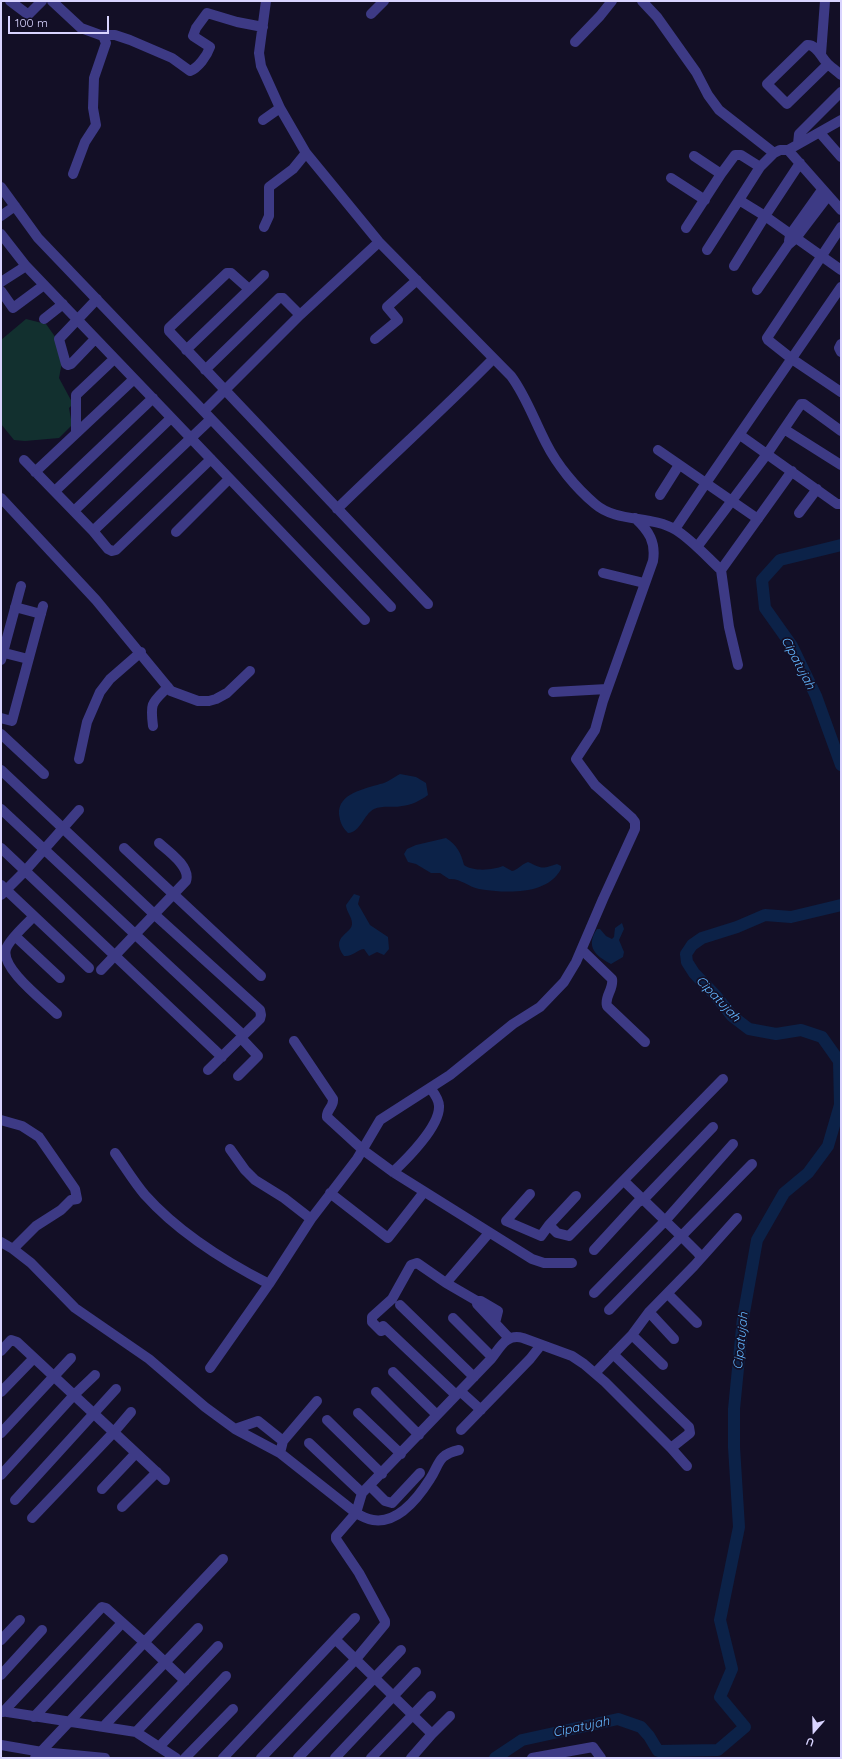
<!DOCTYPE html>
<html>
<head>
<meta charset="utf-8">
<style>
	body { margin:0 }
	#map { position:relative; width:842px; height:1759px; overflow:hidden; background:#130f26; font-family:Quicksand,sans-serif }
	canvas { display:block }
	.frame { position:absolute; inset:0; border:2px solid #d9d4ff; pointer-events:none }
	.north { position:absolute; left:794px; top:1711px; width:40px; height:40px; -webkit-text-stroke:3px #130f26; paint-order:stroke; rotate:200deg; font-size:11px; font-weight:700; line-height:16px; text-align:center; color:#d9d4ff }
	.north::after { content:''; display:block; margin:auto; width:14px; height:18px; background:#d9d4ff; clip-path:polygon(50% 0,100% 100%,50% 72%,0 100%) }
	.scale { position:absolute; left:8px; top:16px; width:101px; height:18px; box-sizing:border-box; border:2px solid #d9d4ff; border-top:0; padding-left:5px; font-size:12px; line-height:14px; white-space:nowrap; color:#d9d4ff; -webkit-text-stroke:3px #130f26; paint-order:stroke }
</style>
</head>
<body>
<div id="map">
<canvas width="842" height="1759"></canvas>
<div class="frame"></div>
<div class="north">U</div>
<div class="scale">100 m</div>
</div>
<script>
const c = document.querySelector('canvas').getContext('2d');
c.lineJoin = 'round';
function paint(path, color) { c.fillStyle = color; c.fill(path, 'evenodd'); }
function trace(path, color, width, dash) { c.strokeStyle = color; c.lineWidth = width; c.lineCap = dash ? 'butt' : 'round'; c.setLineDash(dash || []); c.stroke(path); }
function label(font, color, halo, rows, align = 'center') {
  c.font = font + ' Quicksand,sans-serif'; c.lineWidth = 3.5; c.setLineDash([]); c.textBaseline = 'middle'; c.strokeStyle = halo; c.fillStyle = color; for (const [text, x, y, turn = 0] of rows) {
    c.save(); c.translate(x, y); c.rotate((+turn || 0) * Math.PI / 180); c.textAlign = isNaN(turn) ? turn : align; if (halo) c.strokeText(text, 0, 0); c.fillText(text, 0, 0); c.restore();
  }
}
paint(new Path2D(`
	M26 319 46 324 56 338 62 362 59 378 73 404 69 408 72 425 59 438 25 441 14 440 1 424V340Z`), '#12302f');
paint(new Path2D(`
	M400 774 416 777 426 783 428 795C420 801 411 805 402 806 393 808 383 805 374 809 363 815 361 832 348 833 342 827 340 822 339 814 338 793 365 789 380 784 387 783 394 777 400 774Z
	M446 838C457 845 461 853 464 865 474 872 493 870 503 866L512 871C518 870 520 865 528 862 543 869 542 869 557 864L561 866V869C547 896 504 893 479 889 469 887 460 878 449 879L440 873H431L416 864 408 862 404 854 407 849 416 845Z
	M354 894 360 896 358 904 370 925 388 937 389 949 384 955 377 952 369 956 364 949C356 950 353 957 344 956 329 936 353 934 352 923 352 917 346 911 346 905Z
	M622 923 624 929 619 940 624 952 623 957 611 964C596 956 585 947 597 929H600L606 936 612 939 614 937 615 928Z`), '#0c2248');
trace(new Path2D(`
	M841 545 780 560 762 580 765 608 792 646 816 696 841 765
	M495 1758 522 1740 618 1719 641 1727 649 1736 658 1751 718 1750 745 1727 720 1697 732 1669 720 1620 739 1527 734 1447V1409L743 1318 757 1240 784 1193 808 1173 828 1146 840 1105 839 1061 822 1037 801 1030 776 1034 749 1029 732 1016 716 996 694 973 687 962 686 954 692 945 702 938 737 927 765 915 791 917 841 905`), '#0c2248', 12);
trace(new Path2D(`
	M10 1 26 13 29 14 42 1
	M52 1 81 28 103 36 106 43 94 78 93 108 96 125 85 142 73 174
	M266 1 259 53 261 66 280 108 306 153 379 242 511 376C526 396 534 420 546 443 557 465 576 488 595 504 617 523 651 515 676 530 692 540 707 557 721 570
	M642 1 657 17 696 72 708 95 719 110 774 153
	M371 14 384 1
	M101 35H115L130 40 172 58 190 71C198 68 207 56 210 47L193 36 196 28 207 13 237 22 263 27
	M575 42 600 16 612 1
	M821 54 825 1
	M828 64 787 104 767 84 807 45C817 44 821 58 828 64 832 68 837 71 841 75
	M263 120 280 108
	M820 133 841 157
	M798 144 799 134 841 92
	M788 150 841 210
	M694 156 721 174
	M671 178 705 200
	M1 187 38 238 391 607
	M739 200 765 216 841 270
	M1 216 15 206
	M264 227 269 216V187L293 169 306 153
	M841 227 767 338 768 340 792 359 841 392
	M686 228 721 174 735 155H741L760 167
	M1 234 26 266 365 620
	M789 241 790 235 822 190
	M707 250 760 167 774 153 780 150H788L841 120
	M734 266 765 216 800 163
	M1 282 26 266
	M249 289 231 273H227L169 328V331L428 604
	M757 290 788 245 796 238 828 196
	M1 291 13 308 44 285
	M44 319 63 304
	M95 339 71 364 68 365 66 364 59 339 97 299
	M375 339 398 320 387 307 417 280
	M841 344 839 348 841 352
	M186 350 264 275
	M205 370 279 298H283L300 315
	M204 411 300 315 379 242
	M784 429 841 465
	M76 433V395L114 359
	M740 435 837 504H841
	M658 450 758 519
	M24 460 93 531 108 549 112 551 116 550 211 459
	M35 472 134 379
	M55 491 153 398
	M660 495 679 465
	M1 498 96 600 171 691 198 701H209L216 699 227 693 250 671
	M337 509C389 458 443 410 493 359
	M74 511 171 418
	M799 513 817 489
	M675 529 706 483 841 287
	M93 531 211 419
	M176 532 229 479
	M697 547 767 454 801 404H804L841 431
	M603 573 644 583
	M15 607 41 614
	M1 652 28 659
	M1 660 21 586
	M738 665 729 627 721 570 792 471
	M553 692 607 689
	M1 718 12 721 43 606
	M153 726C150 702 152 703 168 687
	M1 734 44 774
	M79 759 87 722 100 692 110 679 141 652
	M1 770 154 914 260 1010 261 1015 260 1019 208 1070
	M1 809 243 1035
	M1 848 222 1057
	M124 848 261 976
	M1 885 89 968
	M1 895 25 871 79 810
	M34 916C26 925 10 938 6 949 0 968 44 1001 57 1014
	M15 936 60 978
	M582 950 612 979C614 989 604 997 607 1006L645 1042
	M101 970 186 881C191 867 168 851 159 843
	M294 1041 333 1099C334 1107 326 1110 327 1117L363 1150 393 1172 532 1259 544 1263H572
	M238 1076 258 1056 241 1038
	M1 1120 22 1126 39 1137 75 1189 77 1199 71 1200 61 1210 36 1226 13 1249
	M230 1149 245 1170 255 1180 284 1198 311 1219
	M115 1153C125 1167 134 1182 145 1195 178 1232 226 1262 269 1284
	M393 1172C407 1159 440 1126 439 1106 439 1100 434 1093 431 1089
	M624 1181 682 1237 698 1253 701 1258
	M330 1193 388 1238 424 1192
	M530 1194 506 1221 541 1236 549 1225 557 1233 569 1236 723 1079
	M549 1225 576 1196
	M1 1242 13 1249 31 1263 75 1308 149 1359 205 1407 235 1429 280 1453 356 1513C361 1516 367 1519 373 1520 398 1524 418 1498 430 1479 440 1464 437 1455 459 1450
	M594 1250 638 1202 643 1200 713 1127
	M446 1283 477 1301
	M594 1293 665 1221 733 1144
	M668 1294 697 1323
	M400 1305 474 1377
	M609 1310 752 1164
	M649 1312 674 1339
	M453 1318 492 1357
	M495 1323 498 1311 481 1301H477V1304L509 1338
	M383 1326 456 1395
	M386 1329 381 1331 372 1322V1317L392 1299 411 1265 417 1263 420 1265 446 1283 489 1233
	M632 1335 663 1365
	M1 1351 11 1340 17 1342 165 1480
	M613 1354 689 1427 690 1433 671 1448
	M210 1368 269 1284 311 1219 357 1159 380 1120 450 1075 513 1024 540 1007 564 982 576 962 603 899 635 829V822L632 818 595 785 576 759 595 730 603 701 653 561C656 542 649 531 635 518
	M393 1372 437 1415
	M595 1373 632 1335 649 1312 694 1266 737 1218
	M460 1391 481 1410
	M1 1392 34 1358
	M376 1392 419 1435
	M358 1413 401 1454
	M327 1420 382 1474
	M235 1429 258 1421 283 1441
	M461 1430 530 1359 541 1345
	M1 1433 71 1358
	M309 1443 362 1493
	M280 1453 283 1441 317 1401
	M1 1475 74 1395 95 1375
	M370 1486 385 1501 392 1503 420 1473
	M102 1489 136 1453
	M15 1500 116 1389
	M122 1507 157 1472
	M32 1518 114 1432 131 1412
	M335 1639 432 1734 411 1758
	M1 1640 20 1620
	M1 1675 42 1630
	M1 1711 136 1732 176 1758
	M3 1712 102 1607 106 1608 144 1642 185 1681
	M34 1717 122 1623
	M103 1727 198 1628
	M136 1732 218 1646
	M432 1734 450 1716
	M1 1745 42 1752 105 1758
	M159 1747 226 1676
	M35 1758 223 1559
	M185 1758 233 1709
	M223 1758 355 1618
	M261 1758 356 1659 385 1624V1621L359 1573 336 1539V1536L356 1513 362 1493 491 1359C500 1348 506 1333 523 1338L572 1356 584 1364 605 1382 671 1448 687 1466
	M298 1758 401 1650
	M335 1758 416 1672
	M371 1758 431 1696
	M532 1758 593 1747 601 1758`), '#3d3a85', 10);
label('italic 13px', '#62b6ff', '#130f26', [
	["Cipatujah",798,663,62],
	["Cipatujah",718,999,46],
	["Cipatujah",741,1341,-84],
	["Cipatujah",581,1727,-12]
]);
</script>
</body>
</html>
